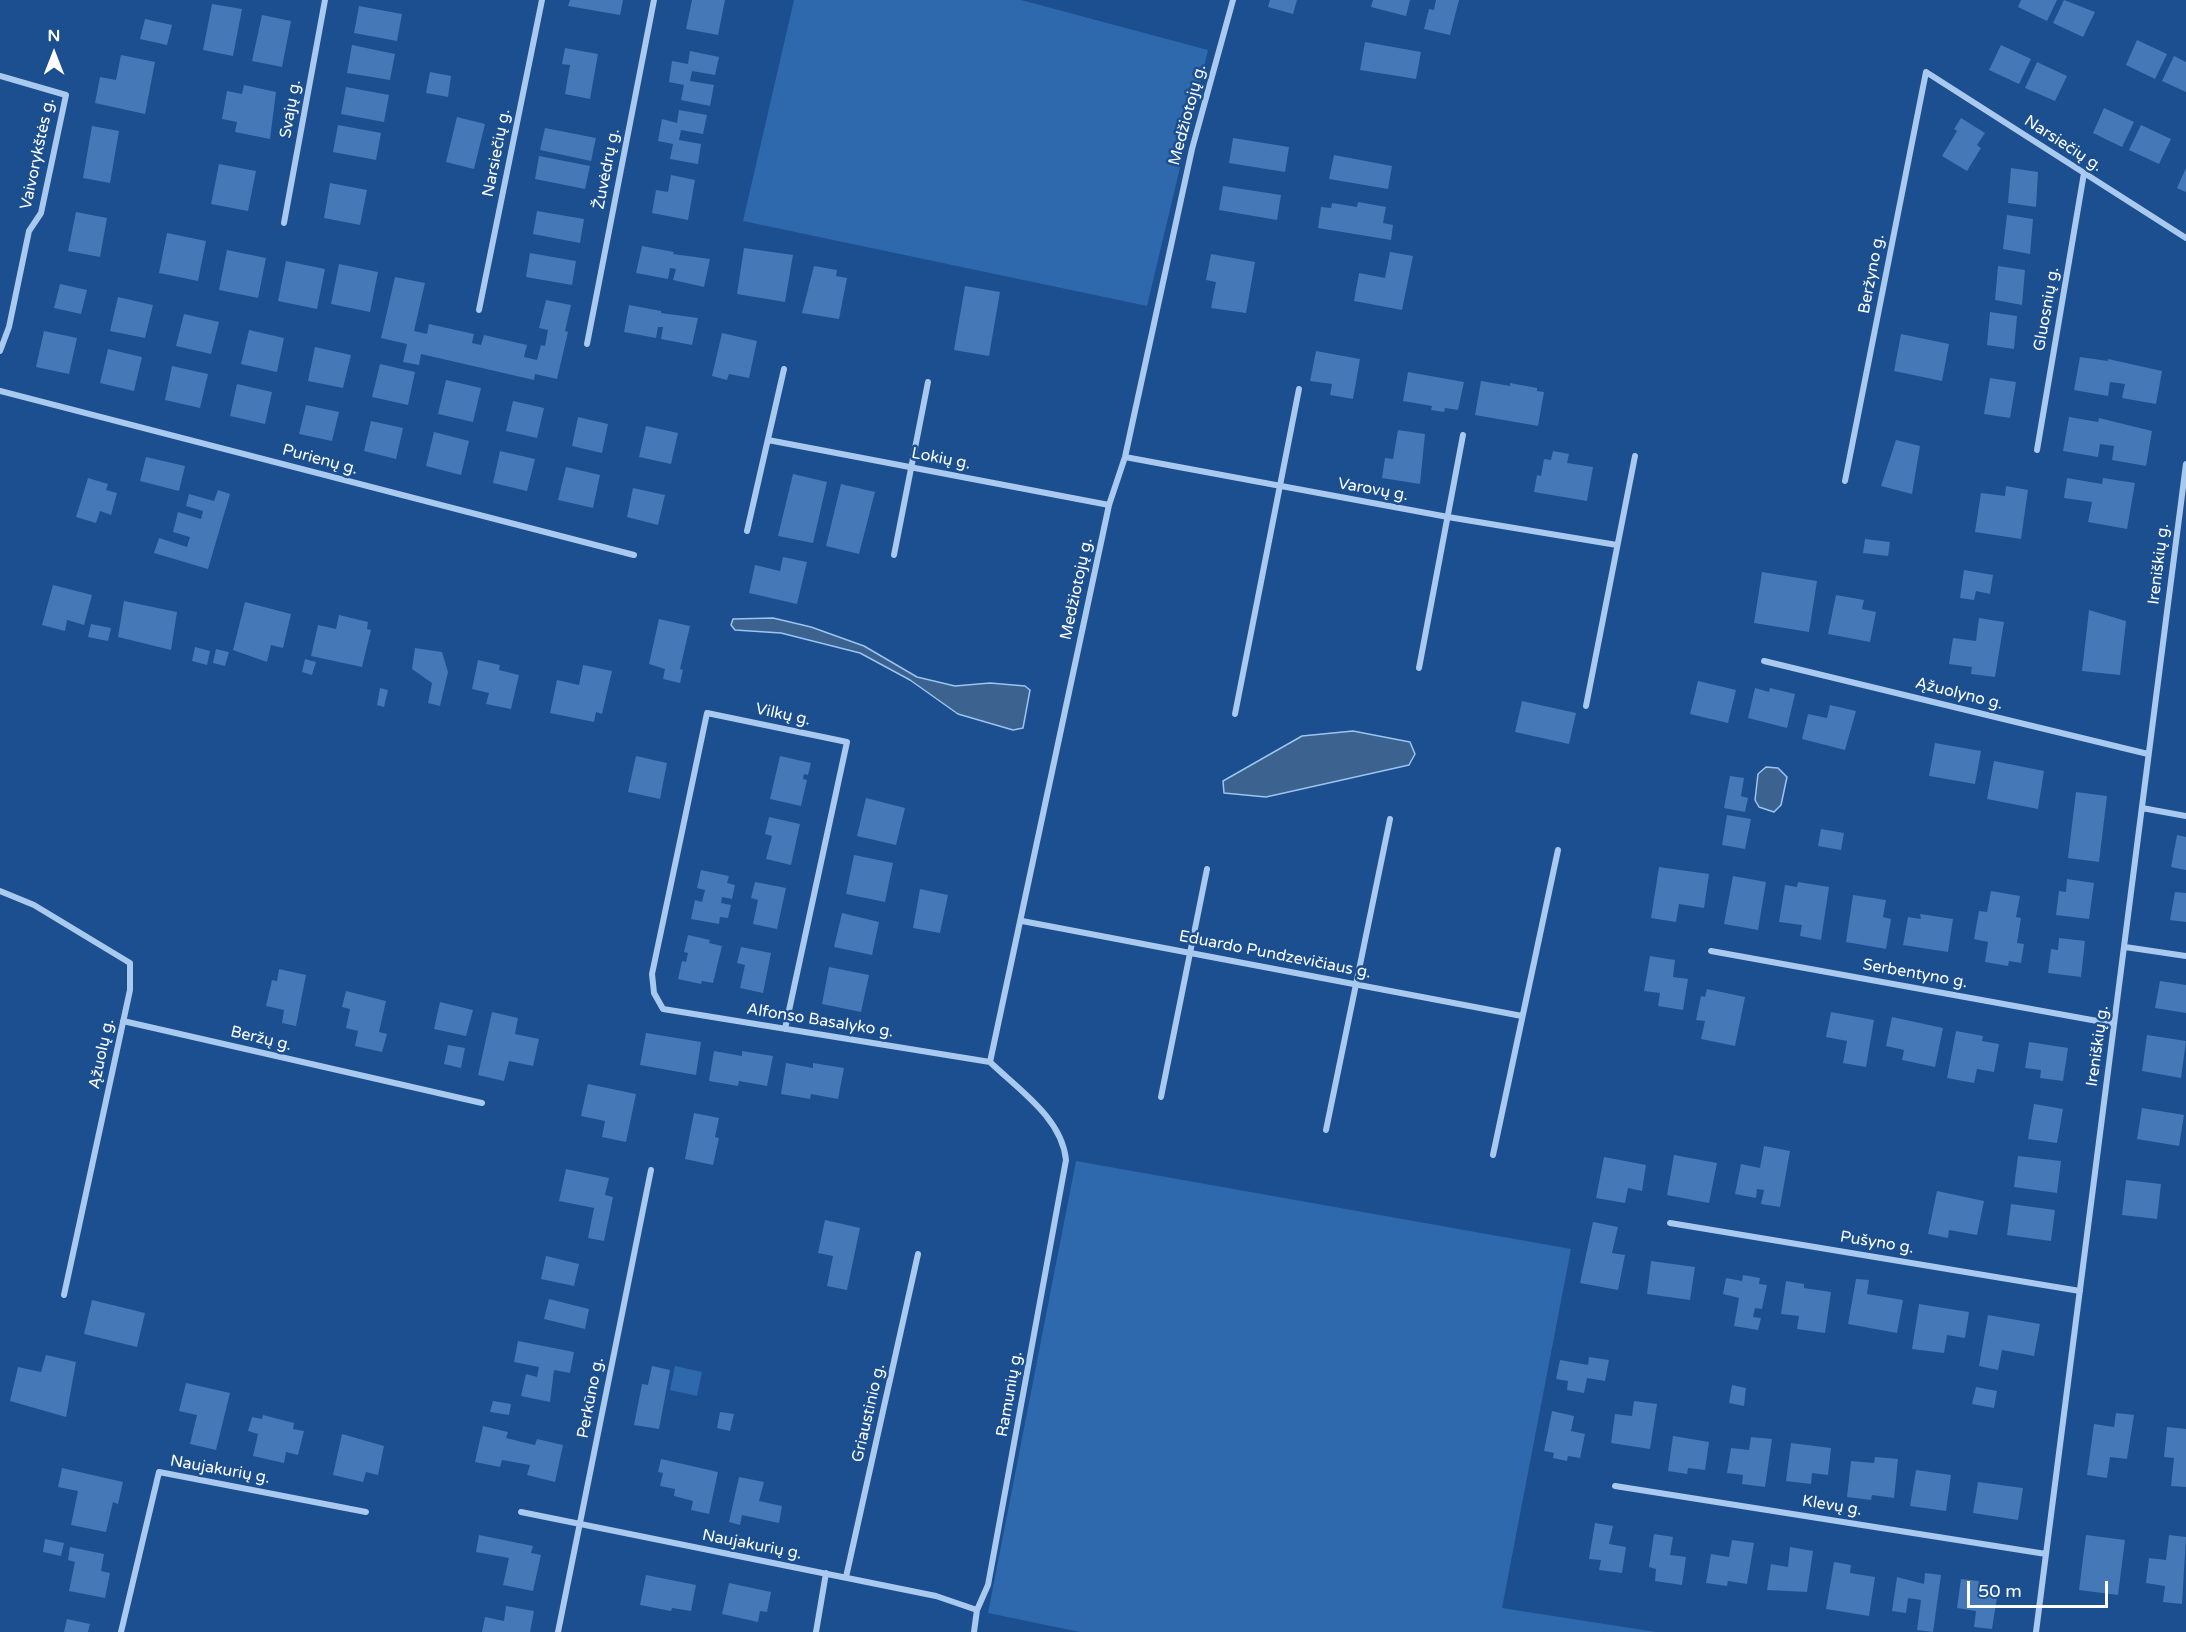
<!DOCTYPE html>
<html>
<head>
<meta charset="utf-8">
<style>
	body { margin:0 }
	#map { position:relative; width:2186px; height:1632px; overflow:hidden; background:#1b4f8f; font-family:"Varela Round",sans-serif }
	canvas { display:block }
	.north { position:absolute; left:24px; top:24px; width:60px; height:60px; -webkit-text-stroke:4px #1b4f8f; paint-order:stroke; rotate:0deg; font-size:16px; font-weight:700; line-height:24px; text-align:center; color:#fff }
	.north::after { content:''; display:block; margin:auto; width:21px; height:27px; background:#fff; clip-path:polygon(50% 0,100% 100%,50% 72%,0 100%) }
	.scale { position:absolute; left:1967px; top:1581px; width:141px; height:27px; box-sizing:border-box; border:3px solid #fff; border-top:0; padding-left:8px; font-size:18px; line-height:21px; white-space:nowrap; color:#fff; -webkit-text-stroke:4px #1b4f8f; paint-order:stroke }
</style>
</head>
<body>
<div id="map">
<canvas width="2186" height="1632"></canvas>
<div class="north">N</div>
<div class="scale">50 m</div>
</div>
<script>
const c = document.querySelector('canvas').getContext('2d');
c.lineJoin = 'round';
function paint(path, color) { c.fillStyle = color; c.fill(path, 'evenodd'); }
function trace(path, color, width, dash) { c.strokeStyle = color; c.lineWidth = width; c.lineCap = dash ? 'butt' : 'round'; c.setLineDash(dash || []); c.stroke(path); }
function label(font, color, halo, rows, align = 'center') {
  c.font = font + ' "Varela Round",sans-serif'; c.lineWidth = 5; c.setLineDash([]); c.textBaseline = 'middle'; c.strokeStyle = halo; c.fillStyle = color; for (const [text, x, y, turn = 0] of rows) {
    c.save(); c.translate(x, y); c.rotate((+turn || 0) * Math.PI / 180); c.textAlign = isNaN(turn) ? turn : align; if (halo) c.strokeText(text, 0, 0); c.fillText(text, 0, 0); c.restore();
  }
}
paint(new Path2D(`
	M794 0H1021L1208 50 1147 306 743 221Z
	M1076 1161 1571 1249 1502 1608 1656 1632H1080L988 1613Z
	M675 1366 702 1372 697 1396 670 1390Z`), '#2e69ad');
const water = new Path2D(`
	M773 618 811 627 864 646 917 677 955 686 990 683 1025 686 1030 690 1023 728 1013 730 958 714 910 680 860 653 781 633 735 630 731 625 733 619Z
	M1353 731 1410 742 1415 754 1409 765 1266 797 1224 793 1223 781 1302 736Z
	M1766 767 1778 768 1787 777 1781 805 1774 812 1759 807 1755 800 1758 774Z`);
paint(water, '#3c6290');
trace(water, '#9cc4f0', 1.5);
paint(new Path2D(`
	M570 0H623L620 15 568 6Z
	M692 0H725L718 35 686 29Z
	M1270 0H1297L1293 14 1268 7Z
	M1373 0H1410L1406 16 1371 7Z
	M1436 0H1459L1450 35 1424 29 1429 9 1434 10Z
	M2021 0H2057L2047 21 2018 7Z
	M2064 0 2095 12 2083 37 2053 23Z
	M212 4 242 9 233 56 203 50Z
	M359 6 402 14 397 41 354 33Z
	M262 15 291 21 282 67 252 61Z
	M145 19 172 25 167 45 140 39Z
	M2137 40 2167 54 2155 79 2126 65Z
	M1365 42 1421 52 1416 79 1360 70Z
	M352 45 395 54 390 80 347 73Z
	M2001 45 2031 59 2019 84 1989 70Z
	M565 48 598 54 590 99 565 94 570 65 562 64Z
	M690 51 719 57 715 75 692 71 690 81 714 85 710 106 681 100 684 85 669 82 672 61 688 64Z
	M121 55 155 62 145 114 95 103 100 77 116 80Z
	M2174 56 2186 62V92L2162 81Z
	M2037 62 2067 76 2055 101 2025 88Z
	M430 72 451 76 448 97 426 93Z
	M244 85 276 92 270 139 235 132 237 122 222 119 227 91 242 94Z
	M346 87 389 95 384 122 341 114Z
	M2104 108 2134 122 2122 147 2093 133Z
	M679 110 707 115 703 134 681 130 679 140 701 144 698 164 670 159 673 144 658 141 662 119 677 123Z
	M457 117 485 124 474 169 446 162Z
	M1961 118 1985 133 1977 145 1981 148 1967 171 1942 156 1957 131 1954 129Z
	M338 125 381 133 376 160 333 152Z
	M2141 125 2171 139 2159 164 2129 150Z
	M92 126 119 131 110 183 83 178Z
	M545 128 596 138 591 161 540 150Z
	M1233 138 1289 147 1285 172 1229 163Z
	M1334 155 1392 166 1388 189 1329 179Z
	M539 156 590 166 585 189 535 179Z
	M219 164 256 171 248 211 211 204Z
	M2011 168 2038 172 2036 207 2008 203Z
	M2186 168V192L2177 188Z
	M671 175 695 180 688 220 652 213 656 190 668 192Z
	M330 183 367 190 360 225 324 218Z
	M1223 186 1281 195 1277 220 1219 210Z
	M1358 202 1386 207 1383 223 1393 225 1391 240 1318 228 1321 207 1331 208 1332 203 1357 207Z
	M537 211 584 219 580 243 533 234Z
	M76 212 107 218 100 257 68 251Z
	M2007 215 2033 219 2030 254 2003 249Z
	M167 233 206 241 198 281 159 273Z
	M642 246 674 252 673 254 710 259 704 287 673 280 676 269 670 268 668 279 636 273Z
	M744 248 793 255 785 302 737 294Z
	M227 250 266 258 258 298 219 290Z
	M1390 252 1413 256 1402 310 1354 301 1359 273 1385 278Z
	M530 253 576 261 572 285 526 277Z
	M1211 254 1255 262 1246 313 1211 308 1216 282 1206 280Z
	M286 261 325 269 317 309 278 301Z
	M339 264 378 272 370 312 331 304Z
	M814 266 837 270 836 276 847 278 839 319 802 313Z
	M1998 266 2025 270 2022 305 1995 300Z
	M395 277 425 283 414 331 427 334 429 324 474 334 472 343 481 345 484 335 527 345 524 357 537 360 541 345 545 346 548 330 539 328 546 300 571 305 565 331 568 332 557 379 535 374 534 380 421 354 419 365 403 362 407 344 381 338Z
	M60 284 87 290 81 314 54 308Z
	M965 286 1000 292 989 356 954 350Z
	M118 297 153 305 145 338 110 331Z
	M629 305 661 311V313L698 318 692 345 661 339 663 327H658L656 338 624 332Z
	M1990 312 2017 316 2014 349 1987 345Z
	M184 314 219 322 211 354 176 346Z
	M249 330 284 338 277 372 241 364Z
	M44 331 77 338 69 374 36 367Z
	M722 333 757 341 749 378 729 374 727 380 712 376Z
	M1901 334 1949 344 1942 381 1894 371Z
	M315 347 351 355 343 388 308 381Z
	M108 349 142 357 134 391 100 383Z
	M1316 351 1360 359 1353 399 1330 395 1332 384 1310 381Z
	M2080 357 2108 361V359L2162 371 2156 404 2122 398 2125 384 2110 382 2108 396 2074 390Z
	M380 364 415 372 408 405 372 397Z
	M172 366 208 374 200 408 165 400Z
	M1408 372 1464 382 1458 410 1445 408 1444 412 1431 410 1432 406 1403 401Z
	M1990 378 2016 382 2010 418 1984 414Z
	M446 380 481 388 473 422 438 414Z
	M1481 381 1510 386V383L1537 388V391L1544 392 1538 426 1475 415Z
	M237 384 272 392 265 424 230 416Z
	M513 401 544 408 537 438 506 431Z
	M306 405 339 412 332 441 299 434Z
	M578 417 608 424 602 453 572 446Z
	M2069 417 2098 422 2099 418 2152 431 2146 466 2112 460 2114 446 2100 444 2098 457 2063 451Z
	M371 421 403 428 396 459 364 451Z
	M646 426 678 433 671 464 639 457Z
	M1398 430 1425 434 1420 484 1382 478 1385 458 1393 459Z
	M434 432 469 441 461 475 426 466Z
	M1896 440 1920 446 1912 494 1881 486Z
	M500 451 535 459 527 491 493 483Z
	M1553 451 1569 454 1567 463 1593 467 1587 501 1534 492 1537 475 1541 476 1544 459 1551 460Z
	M146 457 185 466 179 491 140 481Z
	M566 467 600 475 593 508 558 500Z
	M793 474 827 482 813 543 778 536Z
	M88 478 108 484 106 490 117 493 111 515 100 511 96 523 76 517Z
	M2067 478 2102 484 2103 478 2135 483 2127 529 2088 522 2092 502 2064 498Z
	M841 484 875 492 859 554 826 546Z
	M2006 486 2028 490 2021 539 1975 532 1981 493 2005 496Z
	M633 488 665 495 658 525 627 517Z
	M218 490 230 494 208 569 154 553 159 538 187 547 190 537 173 532 178 512 201 519 203 511 186 506 189 494 214 501Z
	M1865 539 1890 542 1888 556 1863 553Z
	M783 557 807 562 797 604 749 593 755 565 780 571Z
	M1964 570 1993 575 1990 594 1976 591 1974 600 1960 598Z
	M1762 572 1817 581 1809 632 1754 623Z
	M53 585 92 595 84 625 67 620 65 631 42 625Z
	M1836 595 1864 600 1862 609 1876 612 1870 642 1828 634Z
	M124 601 177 612 171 650 118 637Z
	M245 602 291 614 283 648 271 645 267 662 233 650Z
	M2089 610 2126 621 2120 675 2082 671Z
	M339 615 368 622 367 629 371 630 362 667 311 656 318 625 336 629Z
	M1979 618 2004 622 1995 677 1971 674 1972 667 1949 664 1953 638 1976 641Z
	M659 619 690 626 680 669 683 670 680 683 663 679 665 669 649 664Z
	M91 624 111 628 108 641 88 637Z
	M195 647 210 651 207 665 192 661Z
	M415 648 442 652 448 672 440 706 428 703 432 683 412 669Z
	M216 649 229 652 225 666 213 663Z
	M305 659 316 662 312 675 302 672Z
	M478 660 500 665 499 670 519 675 511 709 486 704 489 693 472 689Z
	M583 665 612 671 602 714 596 712 594 722 550 713 557 680 579 685Z
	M1698 681 1736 690 1728 723 1690 714Z
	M380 688 388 690 384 707 377 705Z
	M1755 688 1769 692 1770 688 1795 694 1787 728 1748 718Z
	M1522 701 1576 713 1569 744 1515 732Z
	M1830 705 1856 711 1845 750 1802 739 1808 714 1827 718Z
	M1935 743 1981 751 1975 784 1929 776Z
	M636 756 667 763 660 799 628 792Z
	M780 756 811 763 808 775 804 774 803 779 807 780 801 806 770 799Z
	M1994 761 2044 771 2038 809 1987 799Z
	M1730 776 1744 778 1741 796 1748 798 1745 812 1724 808Z
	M2076 792 2107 796 2099 862 2068 858Z
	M866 798 905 808 896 845 857 836Z
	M1727 815 1751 819 1745 849 1722 845Z
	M769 817 800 824 791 865 766 859 772 836 765 834Z
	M1821 829 1844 833 1841 850 1818 846Z
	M2177 835 2186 837V870L2171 867Z
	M854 855 893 863 885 902 846 894Z
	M1659 867 1709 874 1704 908 1679 904 1676 922 1651 918Z
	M701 870 729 876 727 883 735 885 732 899 722 897 721 903 731 905 728 918 720 917 719 924 691 919 695 900 702 902 705 890 697 888Z
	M1733 876 1766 882 1758 930 1724 924Z
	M2067 879 2094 883 2089 919 2056 915 2059 891 2066 892Z
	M755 882 786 888 777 929 753 924 758 900 751 898Z
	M1798 882 1829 887 1821 940 1800 936 1802 925 1779 922 1785 885 1797 887Z
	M920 889 948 895 940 933 913 928Z
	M1991 891 2020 896 2016 917 2021 918 2017 943 2024 944 2021 963 2009 961 2008 966 1985 962 1988 942 1974 939 1979 911 1987 912Z
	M2175 892 2186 893V922L2170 920Z
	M1853 895 1886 900 1883 917 1891 919 1886 949 1846 942Z
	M842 913 879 922 872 955 834 947Z
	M1920 914 1953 919 1948 952 1903 945 1908 917 1921 919Z
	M688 935 710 940 709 943 722 946 713 983 702 981 701 984 678 979 682 961 686 962 688 953 684 952Z
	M2059 938 2085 941 2081 977 2048 973 2051 949 2058 950Z
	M741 947 771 953 763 993 740 988 745 965 737 963Z
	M1650 956 1675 960 1673 977 1688 979 1683 1010 1658 1006 1660 993 1644 991Z
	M829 967 869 975 861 1012 822 1004Z
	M279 969 306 975 296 1026 282 1023 284 1010 266 1006 272 980 277 981Z
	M2160 981 2186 985V1013L2155 1008Z
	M1707 989 1745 997 1735 1046 1701 1039 1705 1021 1696 1020 1701 996 1705 997Z
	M346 991 386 1001 379 1032 387 1034 382 1052 355 1046 358 1031 346 1028 350 1009 342 1007Z
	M440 1002 473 1010 466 1036 434 1029Z
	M492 1012 518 1018 515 1034 539 1039 533 1066 509 1061 504 1081 478 1075Z
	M1831 1012 1874 1020 1866 1067 1843 1063 1847 1041 1826 1037Z
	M1892 1017 1943 1028 1935 1067 1902 1060 1904 1050 1886 1046Z
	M1956 1031 1983 1036 1982 1041 1999 1044 1994 1072 1977 1069 1974 1083 1947 1078Z
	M646 1033 701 1042 696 1075 640 1065Z
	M2147 1035 2186 1041 2181 1078 2142 1071Z
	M2029 1042 2068 1048 2063 1081 2040 1078 2041 1070 2025 1068Z
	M448 1045 465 1048 461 1068 444 1064Z
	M714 1051 742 1056V1051L773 1056 767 1086 739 1081 738 1086 709 1081Z
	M786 1063 813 1068V1063L844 1068 838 1099 811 1094 810 1099 781 1094Z
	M588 1084 636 1094 626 1142 602 1137 605 1121 581 1116Z
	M2034 1104 2063 1109 2057 1143 2028 1139Z
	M2142 1108 2184 1115 2179 1146 2137 1139Z
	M694 1113 719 1118 715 1137 719 1138 713 1165 685 1159Z
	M1764 1146 1790 1151 1780 1207 1761 1204 1764 1190 1757 1189 1756 1198 1735 1194 1741 1164 1760 1168Z
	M1674 1155 1717 1163 1709 1203 1667 1195Z
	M2018 1156 2061 1161 2057 1193 2014 1187Z
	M1604 1157 1646 1165 1642 1191 1628 1188 1625 1203 1596 1198Z
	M566 1169 609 1178 605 1195 613 1197 604 1241 588 1238 594 1208 559 1201Z
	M2126 1180 2161 1184 2157 1219 2122 1215Z
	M1937 1191 1984 1201 1977 1235 1949 1230 1948 1238 1928 1234Z
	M2011 1204 2055 1210 2051 1241 2007 1235Z
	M825 1220 860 1228 847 1290 827 1286 833 1256 818 1253Z
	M1593 1222 1618 1227 1612 1253 1625 1255 1618 1290 1580 1283Z
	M546 1256 579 1264 574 1286 541 1279Z
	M1651 1261 1695 1267 1690 1300 1647 1294Z
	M1743 1275 1760 1278 1759 1284 1767 1285 1762 1309 1755 1308 1753 1317 1761 1318 1758 1330 1734 1326 1739 1298 1723 1294 1726 1278 1742 1281Z
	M1856 1279 1869 1280 1867 1294 1903 1300 1897 1333 1848 1324Z
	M1786 1281 1804 1284V1288L1831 1292 1825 1333 1797 1329 1799 1316 1781 1314Z
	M549 1299 589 1309 585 1329 544 1319Z
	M92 1300 145 1313 137 1347 84 1334Z
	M1919 1304 1969 1312 1965 1338 1947 1335 1944 1353 1912 1349Z
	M1988 1315 2040 1324 2034 1356 2002 1350 1998 1370 1979 1366Z
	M518 1341 574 1352 570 1373 554 1370 550 1402 521 1396 526 1374 537 1377 539 1367 514 1362Z
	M46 1355 76 1362 66 1417 10 1401 18 1367 41 1372Z
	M1589 1357 1609 1360 1605 1381 1587 1378 1584 1393 1567 1390 1568 1381 1556 1379 1560 1360 1588 1365Z
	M652 1366 670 1370 659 1429 634 1425 642 1384 648 1385Z
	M186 1383 230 1393 216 1450 190 1444 197 1415 179 1411Z
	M1732 1385 1746 1388 1744 1406 1729 1403Z
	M1976 1387 1997 1391 1994 1408 1972 1404Z
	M493 1401 511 1404 509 1415 490 1412Z
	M1634 1401 1657 1404 1650 1449 1611 1443 1615 1414 1632 1416Z
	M1552 1411 1574 1416 1571 1431 1585 1434 1580 1458 1568 1456 1567 1461 1553 1458 1554 1453 1544 1451Z
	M720 1412 734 1414 730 1431 717 1428Z
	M2116 1413 2134 1415 2127 1459 2110 1457 2107 1478 2087 1475 2094 1424 2114 1427Z
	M263 1415 294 1423 293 1429 304 1431 298 1455 286 1452 284 1463 253 1456 258 1434 248 1431 252 1417 262 1419Z
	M483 1426 508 1432 506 1438 522 1442 535 1445 537 1439 563 1445 555 1482 527 1475 530 1465 502 1460 500 1467 475 1462Z
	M2167 1427 2186 1429V1487L2171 1486 2174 1458 2164 1457Z
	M342 1434 384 1446 378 1475 366 1472 363 1482 333 1475Z
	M1673 1436 1709 1442 1705 1470 1688 1468 1687 1474 1668 1471Z
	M1751 1437 1772 1439 1765 1487 1742 1484 1743 1475 1727 1473 1731 1448 1749 1450Z
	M1791 1443 1831 1448 1828 1475 1812 1473 1811 1484 1786 1481Z
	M1875 1457 1898 1459 1894 1498 1872 1495 1871 1500 1847 1497 1851 1461 1874 1463Z
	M661 1459 718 1472 709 1514 691 1510 693 1501 674 1496 675 1489 660 1486 663 1473 658 1472Z
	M62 1468 123 1482 118 1504 113 1502 106 1532 71 1525 78 1491 58 1487Z
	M1916 1470 1951 1475 1946 1511 1910 1506Z
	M739 1477 764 1482 759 1501 782 1506 779 1523 742 1515 740 1525 729 1522Z
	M1978 1482 2023 1488 2018 1520 1973 1513Z
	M1595 1523 1613 1526 1609 1544 1626 1547 1622 1573 1599 1570 1601 1560 1589 1559Z
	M1654 1534 1673 1537 1670 1555 1686 1557 1682 1585 1655 1581 1656 1569 1649 1567Z
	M479 1535 533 1546 531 1553 541 1555 533 1591 503 1585 509 1558 476 1552Z
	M2086 1535 2125 1540 2118 1595 2079 1590Z
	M2169 1535 2186 1537 2182 1604 2163 1602 2165 1586 2146 1583 2149 1558 2166 1560Z
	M45 1539 64 1543 61 1556 43 1552Z
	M1732 1540 1754 1543 1747 1584 1728 1581 1727 1586 1706 1583 1711 1554 1729 1557Z
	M70 1547 104 1554 101 1571 110 1573 105 1598 69 1591 75 1562 68 1560Z
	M1790 1547 1813 1551 1807 1592 1767 1590 1771 1564 1788 1567Z
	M1834 1562 1851 1565 1850 1573 1875 1577 1869 1616 1826 1609Z
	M1925 1573 1941 1575 1933 1632 1917 1630 1921 1600 1908 1598 1906 1613 1892 1611 1897 1577 1924 1584Z
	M646 1575 696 1585 691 1611 672 1608 671 1611 640 1605Z
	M1961 1579 1979 1581 1978 1588 1998 1591 1992 1629 1974 1627 1976 1611 1957 1608Z
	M729 1583 771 1592 767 1612 760 1611 758 1622 722 1614Z
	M506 1606 534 1611 530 1632H482L485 1617 504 1621Z
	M67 1619 90 1624 88 1632H64Z`), '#4478b7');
trace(new Path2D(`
	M0 76 66 95 41 213 29 231 9 327 0 351
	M284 223 325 0
	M479 310 542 0
	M587 344 654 0
	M0 391 634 555
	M768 440 1109 505
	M2037 450 2084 173
	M1125 457 1448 517 1617 545
	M1845 481 1926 72 2186 238
	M747 531 784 369
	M894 555 928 382
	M1764 661 2148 754
	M1419 668 1463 435
	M1586 706 1635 456
	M1235 714 1299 389
	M2142 808 2186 816
	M0 891 34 905 130 963V990L64 1295
	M1022 921 1522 1016
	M2125 947 2186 956
	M1711 951 2114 1024
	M123 1021 482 1103
	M785 1029 847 742 707 713 652 974 654 993 663 1009 990 1062
	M1161 1097 1207 869
	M1326 1130 1390 819
	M1493 1155 1558 850
	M1670 1223 2080 1291
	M1615 1486 2046 1554
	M521 1512 936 1596 977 1610
	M846 1577 918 1254
	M121 1632 159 1472 366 1512
	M558 1632 651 1170
	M816 1632 826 1573
	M974 1632 977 1610 988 1585 1066 1160C1062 1118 1019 1090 990 1062L1109 505 1125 457 1192 149 1233 0
	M2036 1632 2186 464`), '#a9c9ee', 6);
label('16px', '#fff', '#1b4f8f', [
	["Svajų g.",291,109,-80],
	["Medžiotojų g.",1188,115,-75],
	["Narsiečių g.",2063,144,33],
	["Narsiečių g.",497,153,-79],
	["Vaivorykštės g.",38,154,-78],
	["Žuvėdrų g.",607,169,-79],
	["Beržyno g.",1872,274,-79],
	["Gluosnių g.",2047,309,-80],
	["Lokių g.",941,459,11],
	["Purienų g.",320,460,15],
	["Varovų g.",1373,490,10],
	["Ireniškių g.",2159,564,-83],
	["Medžiotojų g.",1077,589,-78],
	["Ąžuolyno g.",1959,694,14],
	["Vilkų g.",783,715,12],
	["Eduardo Pundzevičiaus g.",1275,955,11],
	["Serbentyno g.",1915,974,10],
	["Alfonso Basalyko g.",820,1021,9],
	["Beržų g.",261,1039,13],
	["Ireniškių g.",2098,1046,-82],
	["Ąžuolų g.",102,1054,-78],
	["Pušyno g.",1877,1243,9],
	["Ramunių g.",1010,1394,-80],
	["Perkūno g.",591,1398,-79],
	["Griaustinio g.",869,1413,-77],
	["Naujakurių g.",220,1470,10],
	["Klevų g.",1832,1506,9],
	["Naujakurių g.",752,1545,11]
]);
</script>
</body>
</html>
